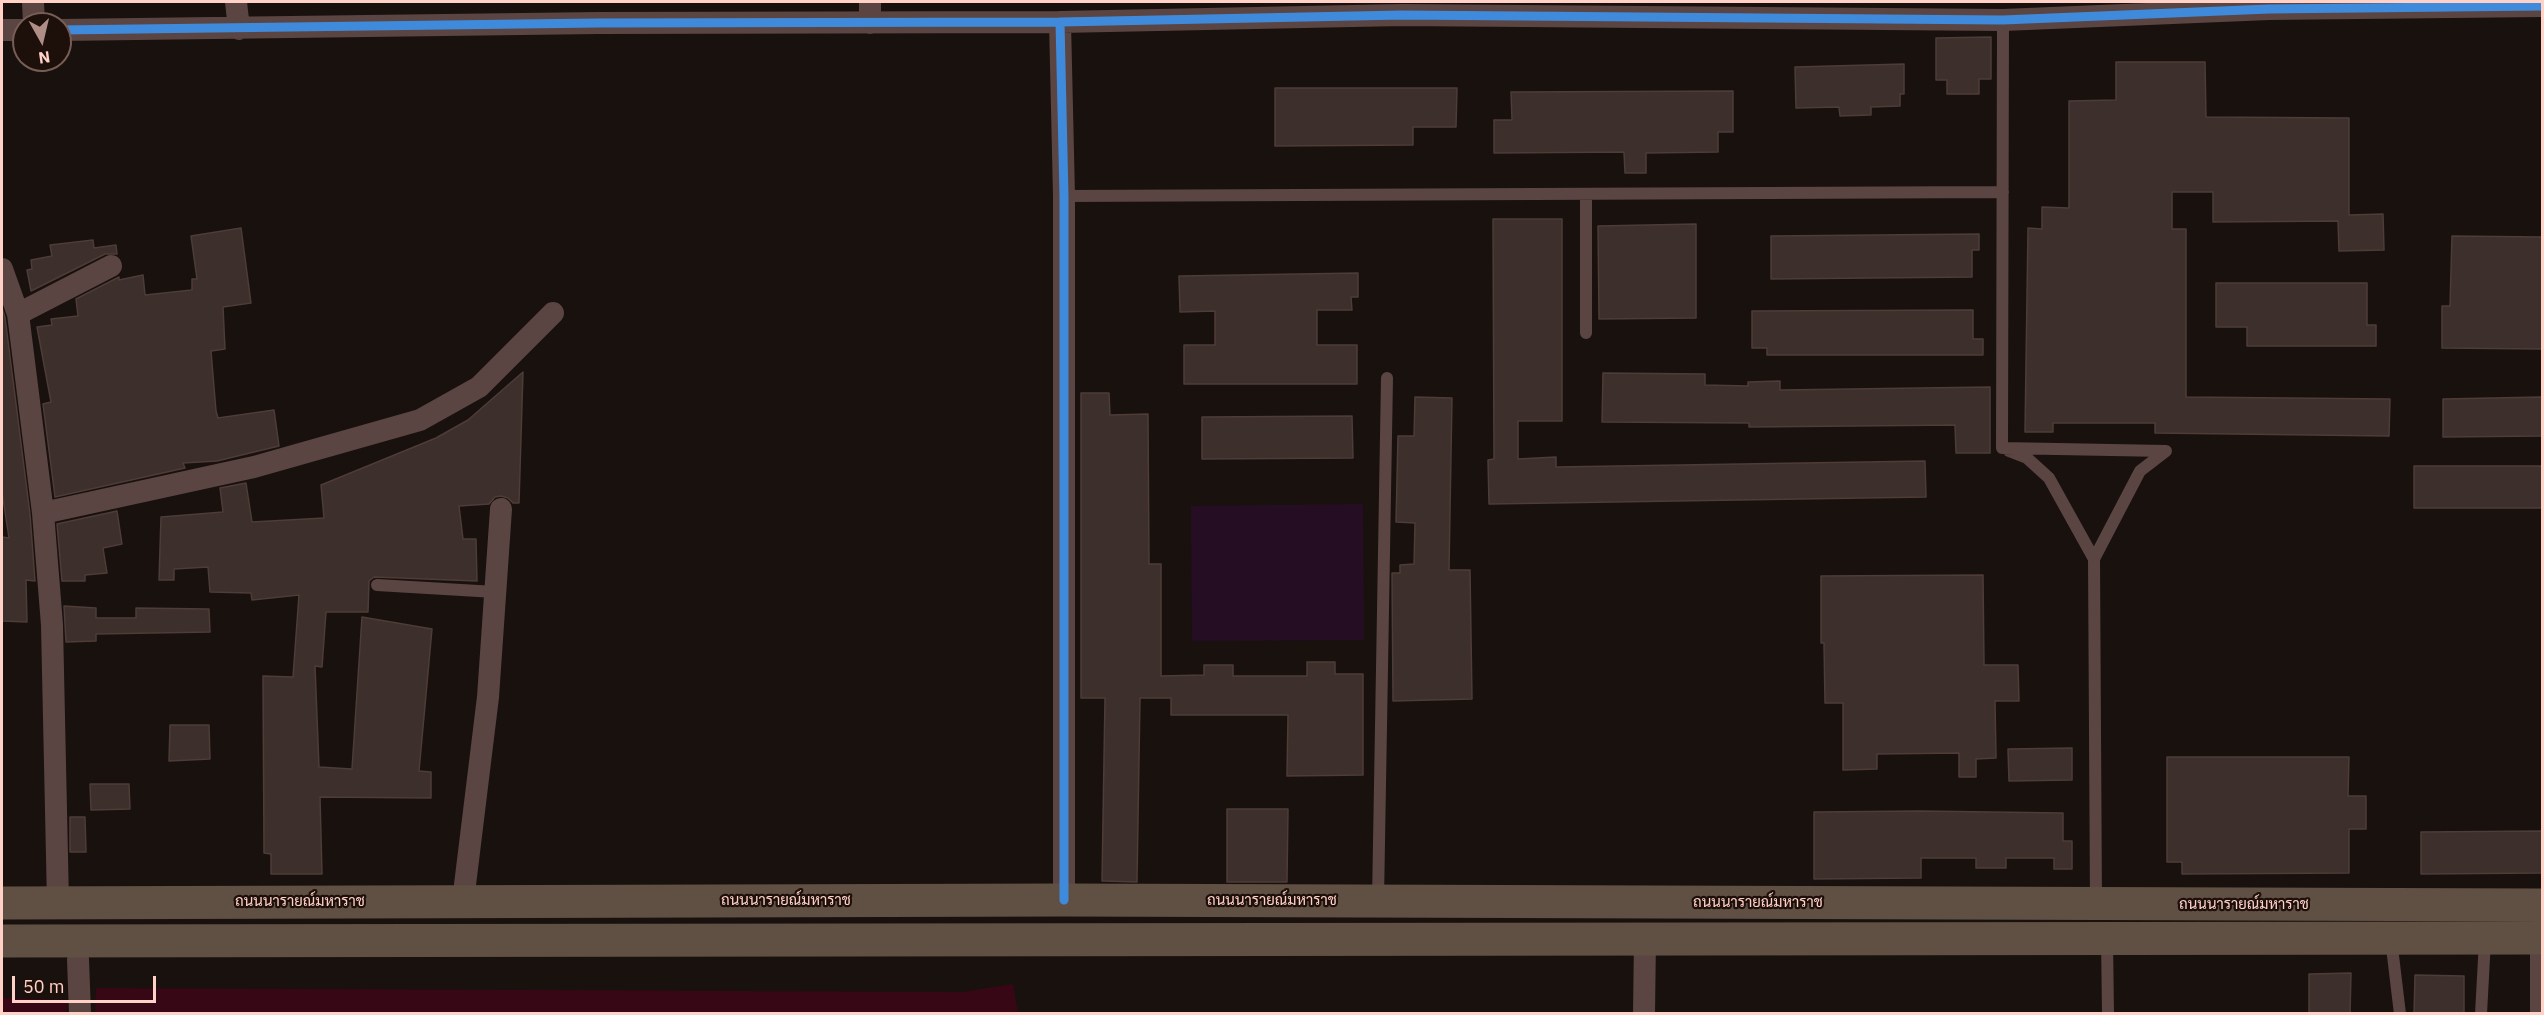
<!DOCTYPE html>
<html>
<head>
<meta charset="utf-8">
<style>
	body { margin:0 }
	#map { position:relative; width:2544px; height:1015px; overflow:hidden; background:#19110e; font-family:"IBM Plex Sans",sans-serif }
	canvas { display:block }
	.frame { position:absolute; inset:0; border:3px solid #ffd1c7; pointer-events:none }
	.north { position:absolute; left:12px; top:12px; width:60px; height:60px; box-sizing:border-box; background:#1d0f0a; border:2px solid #775d56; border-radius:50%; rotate:172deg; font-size:16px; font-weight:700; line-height:24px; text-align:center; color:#ffd1c7 }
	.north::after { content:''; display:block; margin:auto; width:21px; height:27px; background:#ae8e86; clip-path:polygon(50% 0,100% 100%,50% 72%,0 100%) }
	.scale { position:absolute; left:12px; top:976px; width:144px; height:27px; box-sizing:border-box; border:3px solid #ffd1c7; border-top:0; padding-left:8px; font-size:18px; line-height:21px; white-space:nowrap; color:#ffd1c7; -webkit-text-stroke:4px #1d0f0a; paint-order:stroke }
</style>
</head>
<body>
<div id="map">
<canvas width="2544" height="1015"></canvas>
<div class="frame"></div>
<div class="north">N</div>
<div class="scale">50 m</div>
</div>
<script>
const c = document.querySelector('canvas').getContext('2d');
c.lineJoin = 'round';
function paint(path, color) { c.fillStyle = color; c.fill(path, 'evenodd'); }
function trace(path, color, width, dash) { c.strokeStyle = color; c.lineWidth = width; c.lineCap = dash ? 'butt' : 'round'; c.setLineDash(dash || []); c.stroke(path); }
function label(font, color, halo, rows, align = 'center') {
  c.font = font + ' "IBM Plex Sans",Sarabun,sans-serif'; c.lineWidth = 4.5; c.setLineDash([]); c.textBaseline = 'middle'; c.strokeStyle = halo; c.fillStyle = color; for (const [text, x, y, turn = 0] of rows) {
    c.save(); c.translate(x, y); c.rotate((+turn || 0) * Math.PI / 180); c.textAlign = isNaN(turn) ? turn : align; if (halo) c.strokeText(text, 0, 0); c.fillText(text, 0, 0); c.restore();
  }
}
paint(new Path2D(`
	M1363 504 1364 640 1192 641 1191 506Z`), '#250e24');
paint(new Path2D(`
	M1013 984 1018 1013H95L96 988 963 992Z
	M2 998 68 1000 66 1013H2Z`), '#380715');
const building = new Path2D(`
	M1991 37V79H1979V94H1947V80H1936V38Z
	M2116 62H2205L2206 117 2349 118V215L2383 214 2384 250 2339 251 2338 221 2213 222V192H2172V229H2186V397L2390 399 2389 436 2155 433V423H2053V432H2025L2028 228 2042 229V207L2069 208V101L2116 100Z
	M1904 64V94H1900V106L1871 107V115L1840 116 1839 107 1796 108 1795 67Z
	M1275 88H1457L1456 127H1413V145L1275 146Z
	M1733 91V132H1718V152L1646 153V173H1625L1624 152 1494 153V120H1512L1511 92Z
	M1493 219H1562V421H1518V459L1556 457V467L1925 461 1926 497 1489 504 1488 460 1494 459Z
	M1696 224V318L1599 319 1598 226Z
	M241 228 251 303 223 307 225 349 211 351 216 411 218 418 274 410 279 446 217 461 183 463 185 468 55 497 43 404 51 402 37 327 52 325 51 319 78 316 76 299 119 277V280L143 275 145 295 192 290V279H197L191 236Z
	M1979 234V250H1972V277L1771 279V236Z
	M2452 236 2542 237V349L2442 348V306H2450Z
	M93 240 94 248 116 245 117 254H105L31 291 27 270 32 269 31 260 52 256 50 245Z
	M1358 273V297H1351L1352 310H1317V345H1357V384H1184V345H1215V311L1180 312 1179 276Z
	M2216 283H2367V325H2376V346H2247V327H2216Z
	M2 308 5 317 30 514 35 581 26 580 27 622 2 621V537L9 538 2 492Z
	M1973 310V339H1983V355H1767V348H1752V311Z
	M523 372 519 503H513L508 498 501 496 495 497 489 504 459 506 463 539H476L477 581 374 577 369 581 368 612H326L322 667 315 666 319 767 352 769 362 617 432 629 419 771 431 772V798L320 797 322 874H271V854L264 853 263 676 293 677 299 595 252 600 251 593 210 592 208 567 174 569V580H159L161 517 223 512 220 488 246 483 252 522 324 518 321 485 436 438 468 420Z
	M1603 373 1705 374V385L1748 386V382L1780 381V390L1990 387V453H1956L1955 425 1749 427V423L1602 422Z
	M1081 393H1109L1110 415 1148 414 1149 564H1161V676L1204 675V665H1233V676H1307V662H1335V674H1363V775L1287 776 1288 715H1171V698H1140L1137 882 1102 881 1105 698H1081Z
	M1415 397 1452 398 1449 570H1470L1472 699 1393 701 1392 573H1400V565L1414 564 1415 523 1396 522 1398 436H1414Z
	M2542 397V436L2443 437V399Z
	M1352 416 1353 458 1202 459V417Z
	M2414 466H2542V508H2414Z
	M117 511 122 544 103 548 107 573 85 575V581H62L57 524Z
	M1983 575 1984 665H2018L2019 701H1995L1996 758 1976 759V777H1959V753L1877 754V769L1843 770V703H1825L1824 643H1821V576Z
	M64 606 96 608V618H136V608L209 609 210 632 96 634V641L66 642Z
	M170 725H209L210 759 169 761Z
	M2072 748V780L2009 781 2008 749Z
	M2167 757H2349L2348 796H2366V829H2349V873L2182 874V862H2167Z
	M90 784H129L130 809 91 810Z
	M1227 809H1288L1287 882H1227Z
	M1920 811 2063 813V841H2072V869H2054V858H2006V868H1976V858H1921V878L1814 879V812Z
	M70 817H85L86 852H70Z
	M2542 831V873L2421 874V832Z
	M2351 973 2350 1014H2309V974Z
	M2415 975 2464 976V1014H2414Z`);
paint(building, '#3d2f2b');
trace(building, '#4e3c38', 1.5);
trace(new Path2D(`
	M1064 196 2003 192
	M1586 333V194
	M2002 448 2166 451 2140 471 2094 559 2096 904
	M2002 448 2003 20
	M2009 451 2027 458 2049 478 2094 559
	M377 585 495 592
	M1378 900 1387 378
	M2107 939 2108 1014
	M2391 939 2400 1014
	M2481 1014 2485 940
	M2536 1014V939`), '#5a4543', 12);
trace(new Path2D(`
	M33 2 34 24
	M236 2 239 29
	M870 2V23
	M1060 22 1064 196V900
	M2 30H24
	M60 30 598 23 1060 22 1402 15 2003 20 2269 9 2542 6
	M2 269 18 314 43 513 52 625 58 903
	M18 314 111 266
	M43 513 254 467 420 420 479 387 553 313
	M463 901 488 697 501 509
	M78 959 80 1014
	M1644 1014 1645 938`), '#5a4543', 22);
trace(new Path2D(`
	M2 903 1064 900 2542 905
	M2 941 2542 938`), '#605043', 33);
trace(new Path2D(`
	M1060 22 1064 196V900
	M60 30 598 23 1060 22 1402 15 2003 20 2269 9 2542 6`), '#408adc', 9);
label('15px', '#ffd1c7', '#1d0f0a', [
	["ถนนนารายณ์มหาราช",786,901],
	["ถนนนารายณ์มหาราช",1272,901],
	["ถนนนารายณ์มหาราช",300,902],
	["ถนนนารายณ์มหาราช",1758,903],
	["ถนนนารายณ์มหาราช",2244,905]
]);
</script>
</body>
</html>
